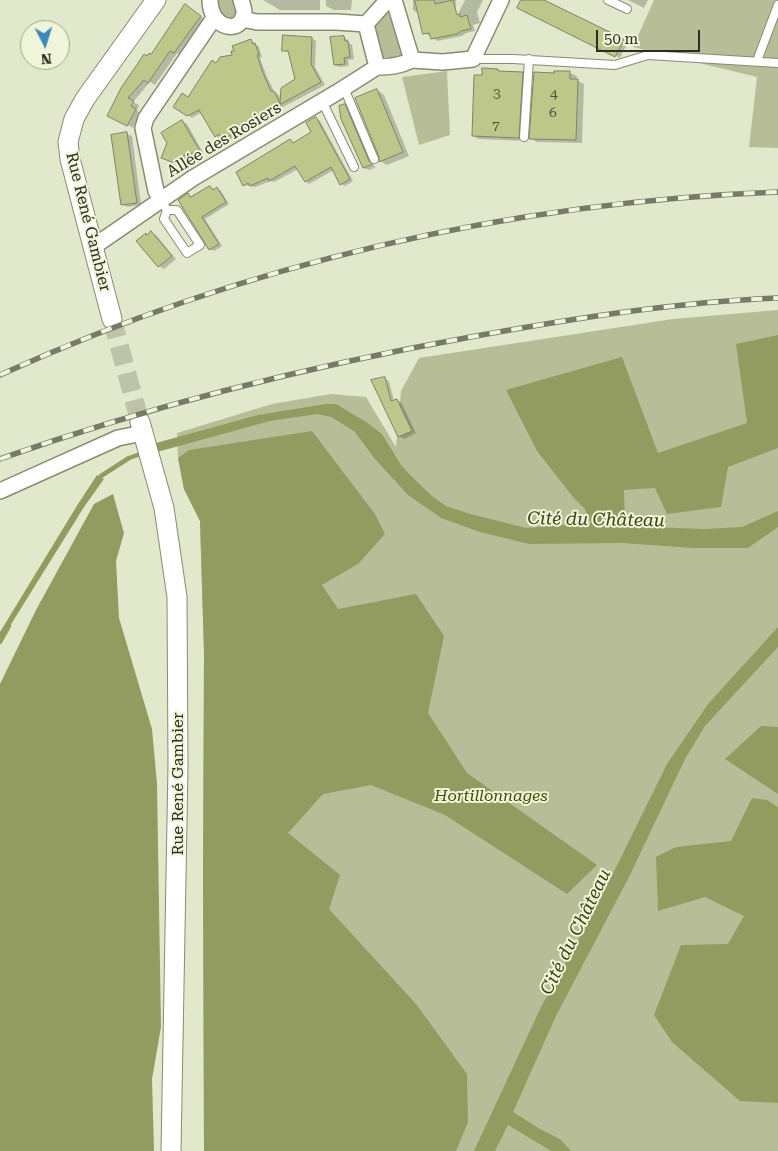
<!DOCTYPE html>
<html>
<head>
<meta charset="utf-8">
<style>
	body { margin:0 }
	#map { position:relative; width:778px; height:1151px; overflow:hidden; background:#e2e8cb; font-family:"Roboto Serif",serif }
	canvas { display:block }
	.north { position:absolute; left:20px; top:20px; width:50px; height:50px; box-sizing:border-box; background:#eff5d8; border:1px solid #a1a58f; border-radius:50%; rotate:175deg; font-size:14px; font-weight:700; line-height:20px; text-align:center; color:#2b2d22 }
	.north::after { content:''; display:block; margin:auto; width:18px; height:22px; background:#3b88ba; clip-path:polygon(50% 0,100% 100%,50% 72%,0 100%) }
	.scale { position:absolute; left:596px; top:30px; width:104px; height:22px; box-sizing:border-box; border:2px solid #2b2d22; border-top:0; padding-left:6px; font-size:15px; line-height:18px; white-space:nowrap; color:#2b2d22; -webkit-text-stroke:4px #eff5d8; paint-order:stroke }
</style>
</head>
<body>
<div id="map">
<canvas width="778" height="1151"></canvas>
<div class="north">N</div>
<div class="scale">50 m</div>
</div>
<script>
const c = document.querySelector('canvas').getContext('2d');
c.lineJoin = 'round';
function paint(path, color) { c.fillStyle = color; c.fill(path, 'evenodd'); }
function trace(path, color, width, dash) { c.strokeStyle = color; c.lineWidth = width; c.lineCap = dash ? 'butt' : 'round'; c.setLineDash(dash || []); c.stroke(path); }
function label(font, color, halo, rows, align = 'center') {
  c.font = font + ' "Roboto Serif",serif'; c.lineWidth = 4; c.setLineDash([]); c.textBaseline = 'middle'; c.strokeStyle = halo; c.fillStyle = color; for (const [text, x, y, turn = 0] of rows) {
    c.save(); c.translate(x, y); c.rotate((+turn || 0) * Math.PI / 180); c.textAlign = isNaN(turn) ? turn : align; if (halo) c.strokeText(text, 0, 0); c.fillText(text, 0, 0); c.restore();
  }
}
paint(new Path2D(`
	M216 0H235L236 12 234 18 227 20 223 19Z
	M654 0H778V148L749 147 757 77 633 47Z
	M391 11 402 55 391 58 382 57 375 23Z
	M447 71 450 135 419 145 402 77Z
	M778 310V1151H204L203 875 204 653 200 521 184 489 178 458 177 433 272 404 331 394 366 397 396 447 401 391 419 358 673 319Z`), '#b7be97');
paint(new Path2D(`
	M778 335V448L728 467 721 507 667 514 655 488 624 490 625 526 704 529 742 527 778 511V527L748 548H693L622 543 529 544 480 532 441 518 408 495 375 459 354 431 331 417 317 414 270 421 157 452 156 443 258 415 326 404H336L366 422 382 434 401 465 410 475 432 496 446 506 467 513 526 528 591 523 585 509 573 497 537 451 506 390 622 357 658 453 747 423 736 344Z
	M312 431 375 514 385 534 358 564 322 585 338 609 416 594 444 636 428 713 467 773 597 865 567 894 445 815 371 785 323 794 288 833 340 875 329 909 416 1004 467 1074 468 1122 456 1151H204L203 875 204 653 200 521 184 489 178 458 189 450Z
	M97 475 104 479 84 507 0 642V632L78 504Z
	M113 494 124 533 116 561 119 618 152 729 157 784 161 1027 152 1079 154 1151H0V684L36 610 94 504Z
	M778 627V647L705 726 685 759 629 877 556 1016 513 1112 540 1129 560 1139 571 1151H551L508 1125 495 1151H474L541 1007 597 906 667 764 708 704Z
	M761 726 778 727V794L725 759Z
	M752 798 767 800 778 807V1102L777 1103 740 1101 672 1042 654 1015 681 945 728 944 744 916 705 897 658 911 656 857 676 847 731 841Z`), '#929c60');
paint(new Path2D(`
	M263 0H320V10H280Z
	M326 0H352L351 10H334L326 6Z
	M413 0H456L455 20 465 0H483L477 12 480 23 473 25 475 31 466 33 462 36 437 41 431 36 424 33 418 13 413 10Z
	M522 0H544L628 42 620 58 523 10Z
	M628 0H648L644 8Z
	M191 9 206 20 181 56 177 53 155 85 150 82 133 102 139 105 137 111 141 113 133 128 109 115 148 57 151 56Z
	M343 37 348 40 349 43 352 45 354 59 348 60 349 66 339 67 335 65Z
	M312 38 316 41 315 67 325 85 262 118 264 120 228 141 222 137 220 138 216 136 202 112 192 118 175 106 188 98 217 64 234 56 251 40 259 47 262 57 260 58 267 77 275 93 279 95 281 101 297 80 290 53 284 50Z
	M498 70 502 72 522 73 529 77 525 141 479 139 473 136 483 76Z
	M556 72 570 73 577 76 576 80 584 84 582 143 537 142 531 138Z
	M377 90 384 95 409 156 387 165 380 161Z
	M345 105 349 108 373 165 376 167 369 170 364 168 342 119Z
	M316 118 320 121 353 181 345 186 341 184 334 170 309 184 306 181 298 169 274 182 271 181 255 187 244 185 290 140 294 143 313 133Z
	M182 121 187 124 204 154 188 157 184 167 167 160Z
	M127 134 132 136 141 205 127 207 122 204Z
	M210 187 214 190 217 188 221 191 229 204 205 219 222 246 214 251 210 249 188 195 192 197Z
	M151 233 156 235 176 259 164 269 159 266 148 236Z
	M385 379 389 381 394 401 397 400 401 402 416 433 404 439 399 436Z`), '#0003');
trace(new Path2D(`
	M98 480 101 476 129 458 143 453
	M0 642 9 626`), '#929c60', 4.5);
const building = new Path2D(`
	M415 0H434L435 4 453 0 457 15 460 14V17L467 15 471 29 461 31 457 34 431 39 429 33 423 34Z
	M521 0H544L624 39 615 57 517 8Z
	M185 4 201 16 174 53 170 51 148 83 144 80 128 98 134 101 131 106 136 109 127 126 107 116 121 88 138 63 144 54 147 56 149 53 151 54Z
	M283 35 312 37 311 64 321 82 259 116 260 118 222 140 219 134 215 137 199 110 187 116 173 107 182 93 188 97 212 60 216 63 220 57 232 55 231 51H234L232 46 251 39 253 44 255 43 259 55H257L263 73 271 91 275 92 280 104 281 88 295 79 288 51H282Z
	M344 36 345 41H348L350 57 344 58 345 64 334 65 330 37Z
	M482 68 498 69V71L523 72 519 138 472 136 474 75H482Z
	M554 71H570V79H578L576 140 529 139 534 72 554 73Z
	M377 89 403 152 379 162V157L355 98Z
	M345 104 369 161 373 164 363 168 341 119 339 106Z
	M316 117 350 179 340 185 331 167 305 182 295 166 269 181 268 178 250 186 248 183 243 186 236 172 290 139 293 143 311 132 306 123Z
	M182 120 200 151 184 155 180 165 161 158 167 143 161 133Z
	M127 132 137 203 121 205 111 135Z
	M210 186 213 190 217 187 226 202 202 217 219 244 209 250 178 200 188 193 190 197Z
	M151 231 172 256 158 267 136 241 146 233 147 235Z
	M385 377 391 401 397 399 412 431 398 437 371 380Z`);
paint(building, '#bdc78a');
trace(building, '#7e8368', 1);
trace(new Path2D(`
	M112 319 140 422`), '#bdc3a9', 19, [19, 9]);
const service = new Path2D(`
	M608 0 627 9
	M473 59H513L615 65 648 55 778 63
	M757 61 778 5
	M344 88 374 159
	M322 101 354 167
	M524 137 529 59
	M161 200 167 210 164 219 187 253 200 245 177 210H167`);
const minor = new Path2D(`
	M210 0C210 30 243 35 244 12 244 8 242 4 241 0
	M391 0 384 4 366 24 377 67C390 67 400 66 412 60L394 0
	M242 19 257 22H336L366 24
	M412 60 443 62 473 59 501 0
	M161 200 156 191 143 128 146 118 214 18
	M93 247 193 178 336 93 377 67
	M0 491 118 438 143 433`);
const tertiary = new Path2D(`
	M112 319 70 159 68 142 74 119 85 99 156 0
	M140 422 164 508 177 597 178 766 171 1151`);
trace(service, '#878c72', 10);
trace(minor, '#878c72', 18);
trace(tertiary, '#878c72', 21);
trace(service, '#fff', 8);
trace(minor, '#fff', 15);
trace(tertiary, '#fff', 19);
const rail = new Path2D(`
	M0 375C244 264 510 202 778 192
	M0 459C155 404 315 365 476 336 576 318 677 302 778 298`);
trace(rail, '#777a68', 5.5);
trace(rail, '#eff5d8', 4, [11]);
label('14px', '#50543c', null, [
	["3",497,94],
	["4",554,94],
	["6",553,113],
	["7",496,126]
]);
label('16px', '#2b2d22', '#eff5d8', [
	["Allée des Rosiers",224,140,-31],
	["Rue René Gambier",88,222,76],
	["Rue René Gambier",178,784,-90]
]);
label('italic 16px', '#444b01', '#eff5d8', [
	["Hortillonnages",491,796]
]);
label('italic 18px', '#3a4012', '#eff5d8', [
	["Cité du Château",596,520,1],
	["Cité du Château",576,932,-64]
]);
</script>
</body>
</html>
